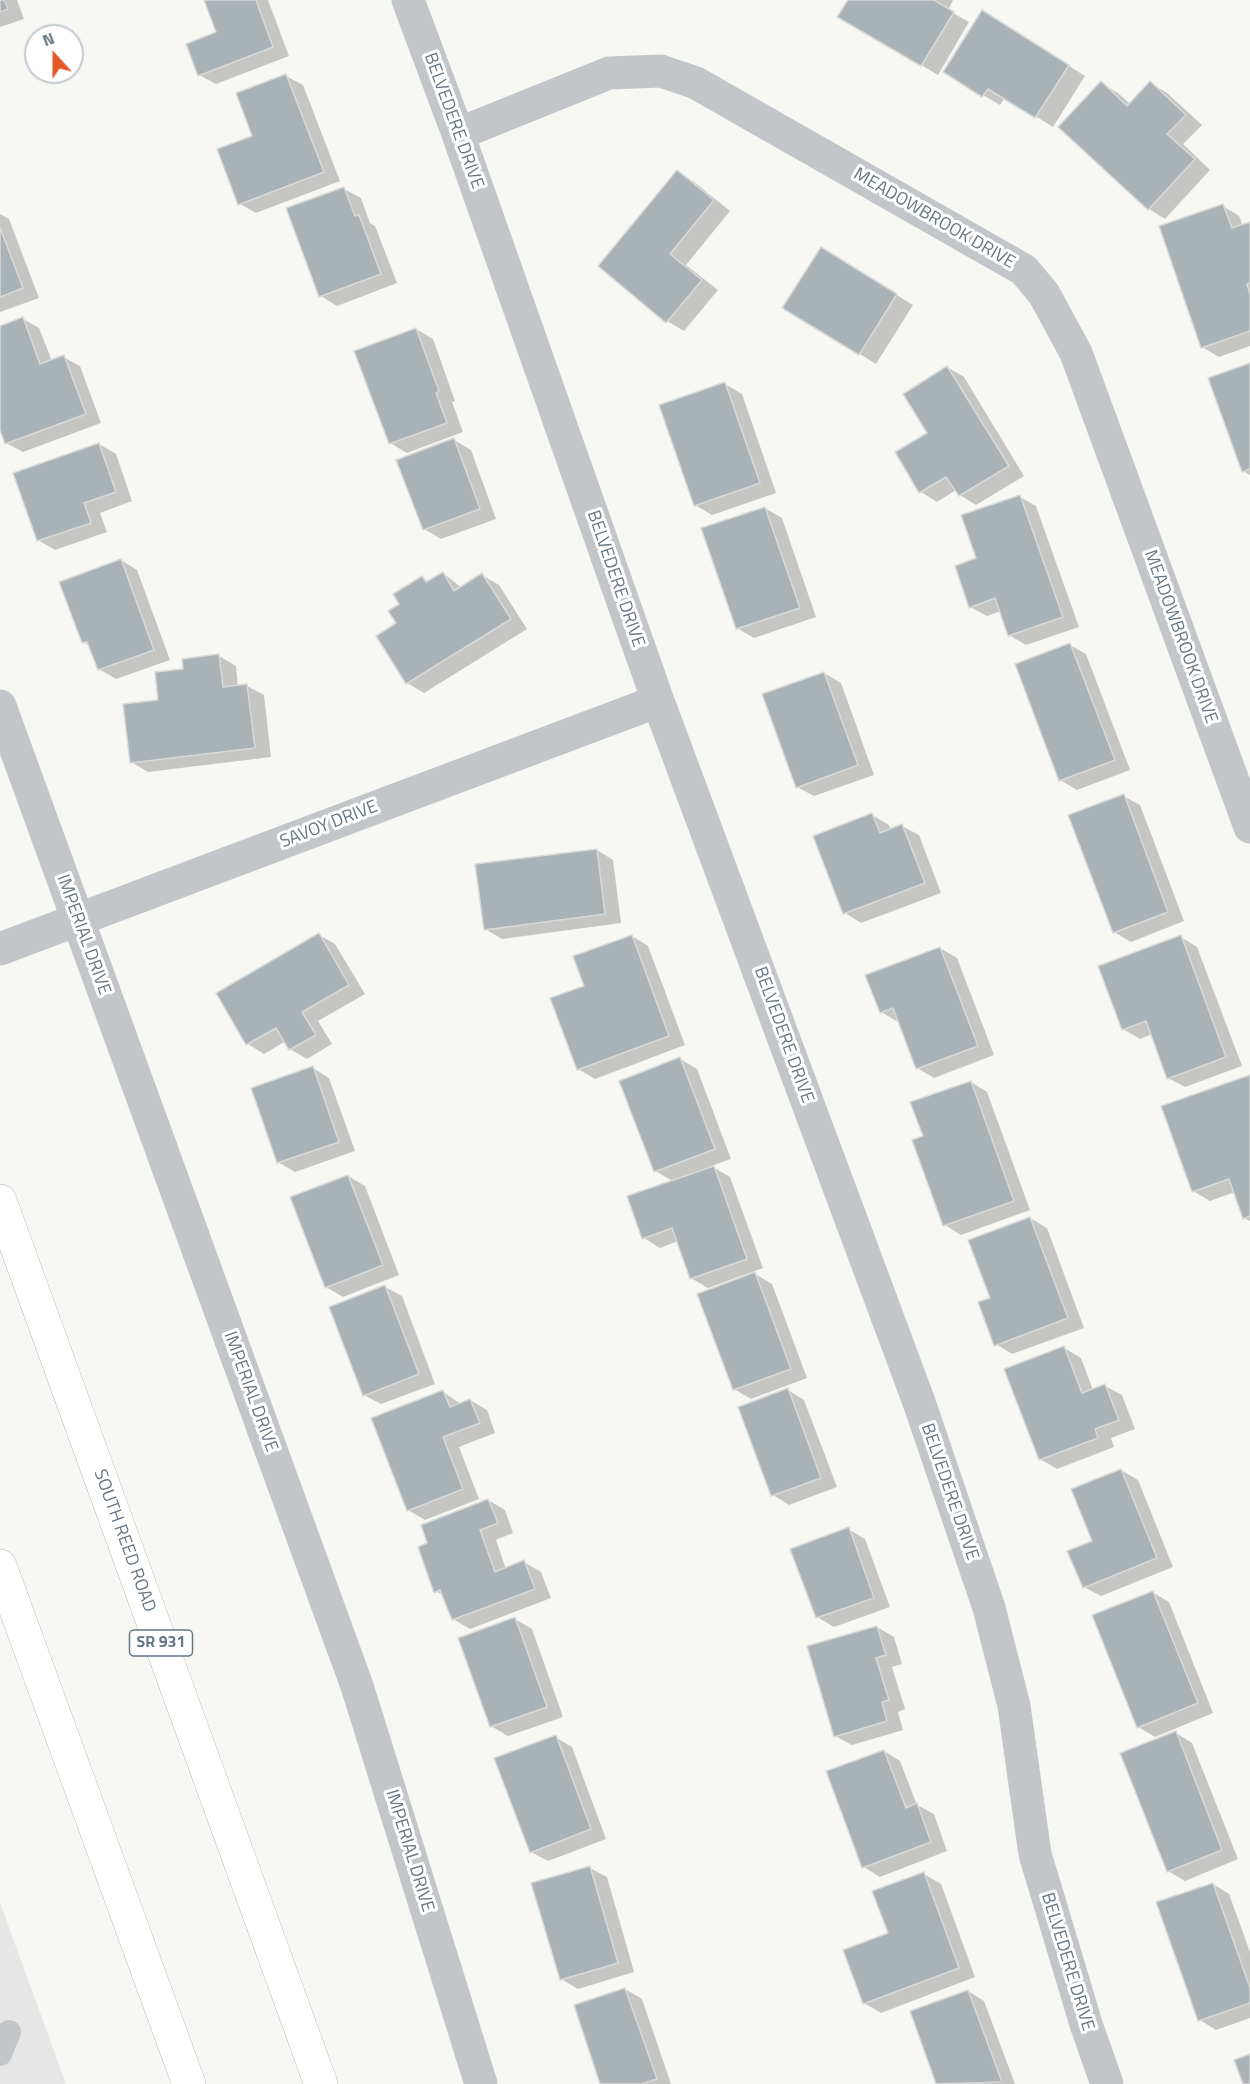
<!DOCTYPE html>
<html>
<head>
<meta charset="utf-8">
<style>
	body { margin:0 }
	#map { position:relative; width:1250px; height:2084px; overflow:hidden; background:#f7f7f4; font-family:"Titillium Web",sans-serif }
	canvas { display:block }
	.north { position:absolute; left:24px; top:24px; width:60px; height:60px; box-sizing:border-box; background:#fff; border:2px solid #c2c9ce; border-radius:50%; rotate:339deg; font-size:16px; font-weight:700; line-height:24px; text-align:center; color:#667785 }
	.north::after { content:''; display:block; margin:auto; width:21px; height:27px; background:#e35728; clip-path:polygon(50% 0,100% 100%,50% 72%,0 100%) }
</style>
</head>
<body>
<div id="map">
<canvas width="1250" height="2084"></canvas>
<div class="north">N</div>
</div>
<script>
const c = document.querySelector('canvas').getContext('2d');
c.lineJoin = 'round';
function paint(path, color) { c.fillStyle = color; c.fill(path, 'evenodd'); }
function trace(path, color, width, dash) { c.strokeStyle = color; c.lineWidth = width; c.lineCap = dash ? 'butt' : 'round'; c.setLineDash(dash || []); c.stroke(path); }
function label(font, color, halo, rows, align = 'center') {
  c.font = font + ' "Titillium Web",sans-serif'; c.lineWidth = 6; c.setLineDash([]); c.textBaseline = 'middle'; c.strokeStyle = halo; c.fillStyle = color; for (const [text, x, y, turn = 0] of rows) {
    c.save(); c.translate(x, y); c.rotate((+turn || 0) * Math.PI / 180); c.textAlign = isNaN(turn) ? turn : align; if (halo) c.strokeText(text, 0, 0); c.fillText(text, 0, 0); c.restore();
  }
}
paint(new Path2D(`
	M0 1903 66 2084H0Z`), '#e5e6e5');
paint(new Path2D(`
	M0 0H17L24 19 0 27Z
	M205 0H268L289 56 216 84 199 75 218 33Z
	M849 0H953L948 10 969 22 938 75 839 16Z
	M999 22 1085 76 1053 127 1005 97 1000 105 983 95Z
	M286 76 303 85 340 181 256 213 240 204 254 137Z
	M1101 83 1118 93 1131 105 1151 83 1167 93 1202 125 1183 144 1210 170 1165 219 1149 209Z
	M678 172 694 182 730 211 686 265 718 290 684 331 667 321 600 266Z
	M344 189 361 198 370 223 375 226 397 283 337 306 321 296Z
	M1223 206 1239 216 1243 226 1250 224V346L1219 357 1202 347Z
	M0 214 9 219 39 298 0 312Z
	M838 259 913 305 876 364 785 307Z
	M23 319 39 328 52 361 63 357 80 366 101 423 23 452 6 443 0 426V327Z
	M416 329 433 339 455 401 452 402 463 432 407 453 390 443Z
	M1250 364V475L1243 471Z
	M947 367 964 377 1024 476 976 505 960 495 956 490 937 502 921 492 929 434Z
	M725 384 742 394 776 493 712 515 695 505Z
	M454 440 471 450 496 519 441 539 424 529Z
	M99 444 116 454 132 501 100 513 107 532 55 550 38 540Z
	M1020 497 1036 506 1079 627 1026 645 1009 635 1001 611 987 616 970 607 978 559Z
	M765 508 782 518 816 617 754 638 737 628Z
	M121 560 137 570 170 660 116 679 99 669 91 647 83 642Z
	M443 573 462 588 482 575 499 585 527 629 424 693 407 683 398 624 401 604 422 577 429 582Z
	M1070 645 1086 654 1130 770 1077 790 1060 780Z
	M219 656 236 666 238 687 247 686 264 695 271 757 148 772 131 762 160 701 185 670Z
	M824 673 841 683 874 775 814 796 797 787Z
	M1123 796 1140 805 1184 921 1131 942 1114 932Z
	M872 815 889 825 891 830 902 826 919 835 941 893 861 923 845 913 815 837Z
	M597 850 613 860 621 923 502 939 485 929Z
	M319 935 335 944 365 994 318 1021 332 1044 307 1059 290 1049 286 1041 264 1054 248 1044Z
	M632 936 648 946 685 1045 595 1079 578 1069 586 987Z
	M1181 937 1197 947 1242 1066 1185 1087 1168 1078 1152 1034 1140 1039 1123 1029Z
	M940 948 957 958 994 1055 934 1078 917 1068 898 1022 881 1012Z
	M680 1059 697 1069 731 1159 711 1166 730 1177 763 1268 752 1272 772 1284 807 1378 751 1399 734 1389 752 1272 708 1288 691 1278 678 1241 660 1248 644 1238 673 1181 655 1171Z
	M313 1068 329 1078 355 1151 295 1172 278 1162Z
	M1250 1076V1221L1244 1218 1235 1192 1210 1201 1193 1191Z
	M971 1082 987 1092 1030 1210 961 1235 945 1225Z
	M348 1176 365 1186 399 1275 343 1297 326 1287Z
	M1030 1218 1047 1228 1084 1328 1012 1354 996 1344 992 1298Z
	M385 1287 402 1296 435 1384 381 1404 364 1395Z
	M1064 1348 1081 1358 1093 1390 1105 1386 1122 1395 1135 1429 1111 1438 1114 1447 1057 1469 1040 1459Z
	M788 1390 804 1400 837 1487 789 1505 773 1495Z
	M443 1392 461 1404 470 1400 487 1410 495 1433 459 1447 479 1499 425 1520 408 1510Z
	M1121 1470 1138 1480 1173 1567 1101 1596 1084 1587 1093 1542Z
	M488 1500 505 1510 513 1533 496 1540 506 1569 524 1562 541 1572 551 1598 470 1629 453 1619 445 1597 436 1591Z
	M848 1529 865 1539 890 1607 834 1627 817 1617Z
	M1152 1592 1169 1602 1213 1713 1155 1737 1138 1727Z
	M515 1619 532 1629 563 1717 508 1736 491 1726Z
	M877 1627 894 1637 902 1664 892 1667 905 1709 898 1712 903 1730 852 1745 835 1736Z
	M1176 1733 1192 1743 1238 1859 1185 1881 1168 1871Z
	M555 1737 572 1747 606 1839 548 1861 531 1852Z
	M884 1751 900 1761 917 1805 934 1814 947 1851 880 1877 864 1867Z
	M590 1868 607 1877 634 1972 578 1989 561 1979Z
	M924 1874 941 1884 975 1977 881 2013 864 2003 890 1934Z
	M1213 1884 1229 1894 1250 1952V2018L1216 2030 1200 2020Z
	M625 1989 642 1999 671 2084H602Z
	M968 1991 984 2001 1015 2084H938L912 2012Z`), '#0003');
const building = new Path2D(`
	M0 0H4L8 9 0 12Z
	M204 0H256L273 47 198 76 186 44 216 32Z
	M848 0H934L954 12 921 66 837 17Z
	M982 10 1069 65 1035 118 988 89 982 97 943 72Z
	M286 74 324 172 238 205 217 149 252 136 236 93Z
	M1101 81 1127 106 1150 81 1186 115 1167 134 1195 159 1148 210 1058 127Z
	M677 170 714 200 670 254 702 280 666 323 598 266Z
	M344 187 355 216 359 215 381 274 319 297 286 208Z
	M1223 204 1232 228 1250 222V283L1247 284 1250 294V331L1201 348 1159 226Z
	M0 228 23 288 0 297Z
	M821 247 897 294 859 355 782 308Z
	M23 317 40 364 64 355 86 414 5 444 0 430V326Z
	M416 328 439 391 436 393 447 423 389 444 354 351Z
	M1250 363V469L1242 472 1208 378Z
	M947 366 1009 466 959 496 946 477 919 493 895 452 927 433 903 394Z
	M725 382 760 483 694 506 659 405Z
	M454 438 480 509 423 530 396 460Z
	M99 443 116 492 84 503 91 523 37 541 13 473Z
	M1020 495 1063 617 1008 636 995 598 969 608 955 566 976 558 961 515Z
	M765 507 800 608 736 629 701 528Z
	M121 559 154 650 98 670 87 642 82 643 59 582Z
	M443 572 454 591 482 573 511 619 406 684 376 636 396 623 388 611 399 604 393 594 422 576 426 582Z
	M1070 643 1115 760 1059 781 1015 664Z
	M219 654 223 687 247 684 255 748 130 763 123 704 158 700 155 672 183 669 182 659Z
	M824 672 858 765 796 788 762 694Z
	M1124 794 1168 912 1113 933 1068 815Z
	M872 813 880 833 902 824 925 883 843 914 813 836Z
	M597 849 605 914 484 930 475 864Z
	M319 933 349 985 302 1012 316 1035 289 1050 276 1028 246 1045 216 993Z
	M632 935 669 1036 577 1070 550 998 584 986 573 956Z
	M1181 935 1226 1057 1167 1079 1146 1021 1122 1030 1098 966Z
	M940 947 978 1046 916 1069 893 1008 880 1013 865 975Z
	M680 1057 715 1149 654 1172 619 1081Z
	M313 1066 339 1142 277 1163 251 1088Z
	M1250 1075V1216L1243 1219 1229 1179 1192 1192 1161 1106Z
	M971 1081 1014 1201 943 1226 912 1140 923 1136 910 1102Z
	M714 1166 747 1259 690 1279 672 1228 642 1239 627 1196Z
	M348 1175 383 1265 325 1288 290 1197Z
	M1030 1217 1068 1318 994 1346 978 1302 990 1298 968 1240Z
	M755 1272 791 1369 733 1390 697 1294Z
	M385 1285 419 1374 363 1396 329 1307Z
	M1064 1346 1082 1393 1105 1384 1119 1420 1095 1429 1098 1438 1039 1460 1004 1369Z
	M788 1388 821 1478 771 1496 738 1407Z
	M443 1390 450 1407 470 1399 480 1423 443 1437 463 1489 407 1511 371 1418Z
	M1121 1469 1157 1558 1083 1588 1067 1551 1092 1541 1071 1489Z
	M488 1499 498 1523 480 1530 495 1572 524 1560 535 1589 452 1620 440 1590 434 1593 418 1547 427 1543 421 1525Z
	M849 1527 874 1598 816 1618 790 1549Z
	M1153 1591 1198 1703 1137 1728 1092 1615Z
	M515 1617 547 1707 490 1727 458 1638Z
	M877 1626 886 1655 876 1658 889 1700 882 1702 887 1721 834 1737 807 1646Z
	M1176 1731 1222 1850 1167 1872 1120 1753Z
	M556 1735 591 1829 530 1853 494 1758Z
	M884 1750 906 1808 917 1803 931 1842 862 1868 826 1771Z
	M590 1866 618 1963 560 1980 531 1883Z
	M924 1872 959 1968 863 2004 843 1950 888 1933 872 1891Z
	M1213 1883 1250 1988V2003L1198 2021 1156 1902Z
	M625 1988 657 2079 641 2084H600L574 2005Z
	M968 1990 1002 2082 936 2084 910 2011Z
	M1250 2054V2084H1243L1234 2060Z`);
paint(building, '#a9b2b7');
trace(building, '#d9d9d6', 1.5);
const primary = new Path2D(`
	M0 1201 321 2084
	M0 1566 189 2084`);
trace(primary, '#b5babd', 34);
trace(new Path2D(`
	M0 2054 9 2032`), '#c2c6c9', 24);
trace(new Path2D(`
	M408 0 458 134 658 701 919 1402 989 1608 1014 1706 1035 1854 1086 2024 1107 2084
	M458 134 609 73 661 71 696 83 1024 270 1044 294 1076 353 1250 827
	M0 706 357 1686 481 2084
	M0 949 658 701`), '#c2c6c9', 33);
trace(primary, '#fff', 33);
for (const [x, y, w] of [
	[161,1643,63]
]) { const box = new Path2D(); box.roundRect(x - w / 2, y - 13, w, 26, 4.5); c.fillStyle = '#fff'; c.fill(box); trace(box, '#667785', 1.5); }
label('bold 16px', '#667785', null, [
	["SR 931",161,1643]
]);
label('18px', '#667785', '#fff', [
	["BELVEDERE DRIVE",453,121,70],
	["MEADOWBROOK DRIVE",934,219,30],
	["BELVEDERE DRIVE",615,579,71],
	["MEADOWBROOK DRIVE",1180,637,70],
	["SAVOY DRIVE",329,825,-21],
	["IMPERIAL DRIVE",83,935,70],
	["BELVEDERE DRIVE",783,1035,70],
	["IMPERIAL DRIVE",250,1392,70],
	["BELVEDERE DRIVE",949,1492,71],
	["SOUTH REED ROAD",124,1541,70],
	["IMPERIAL DRIVE",409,1851,73],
	["BELVEDERE DRIVE",1067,1962,73]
]);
</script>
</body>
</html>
